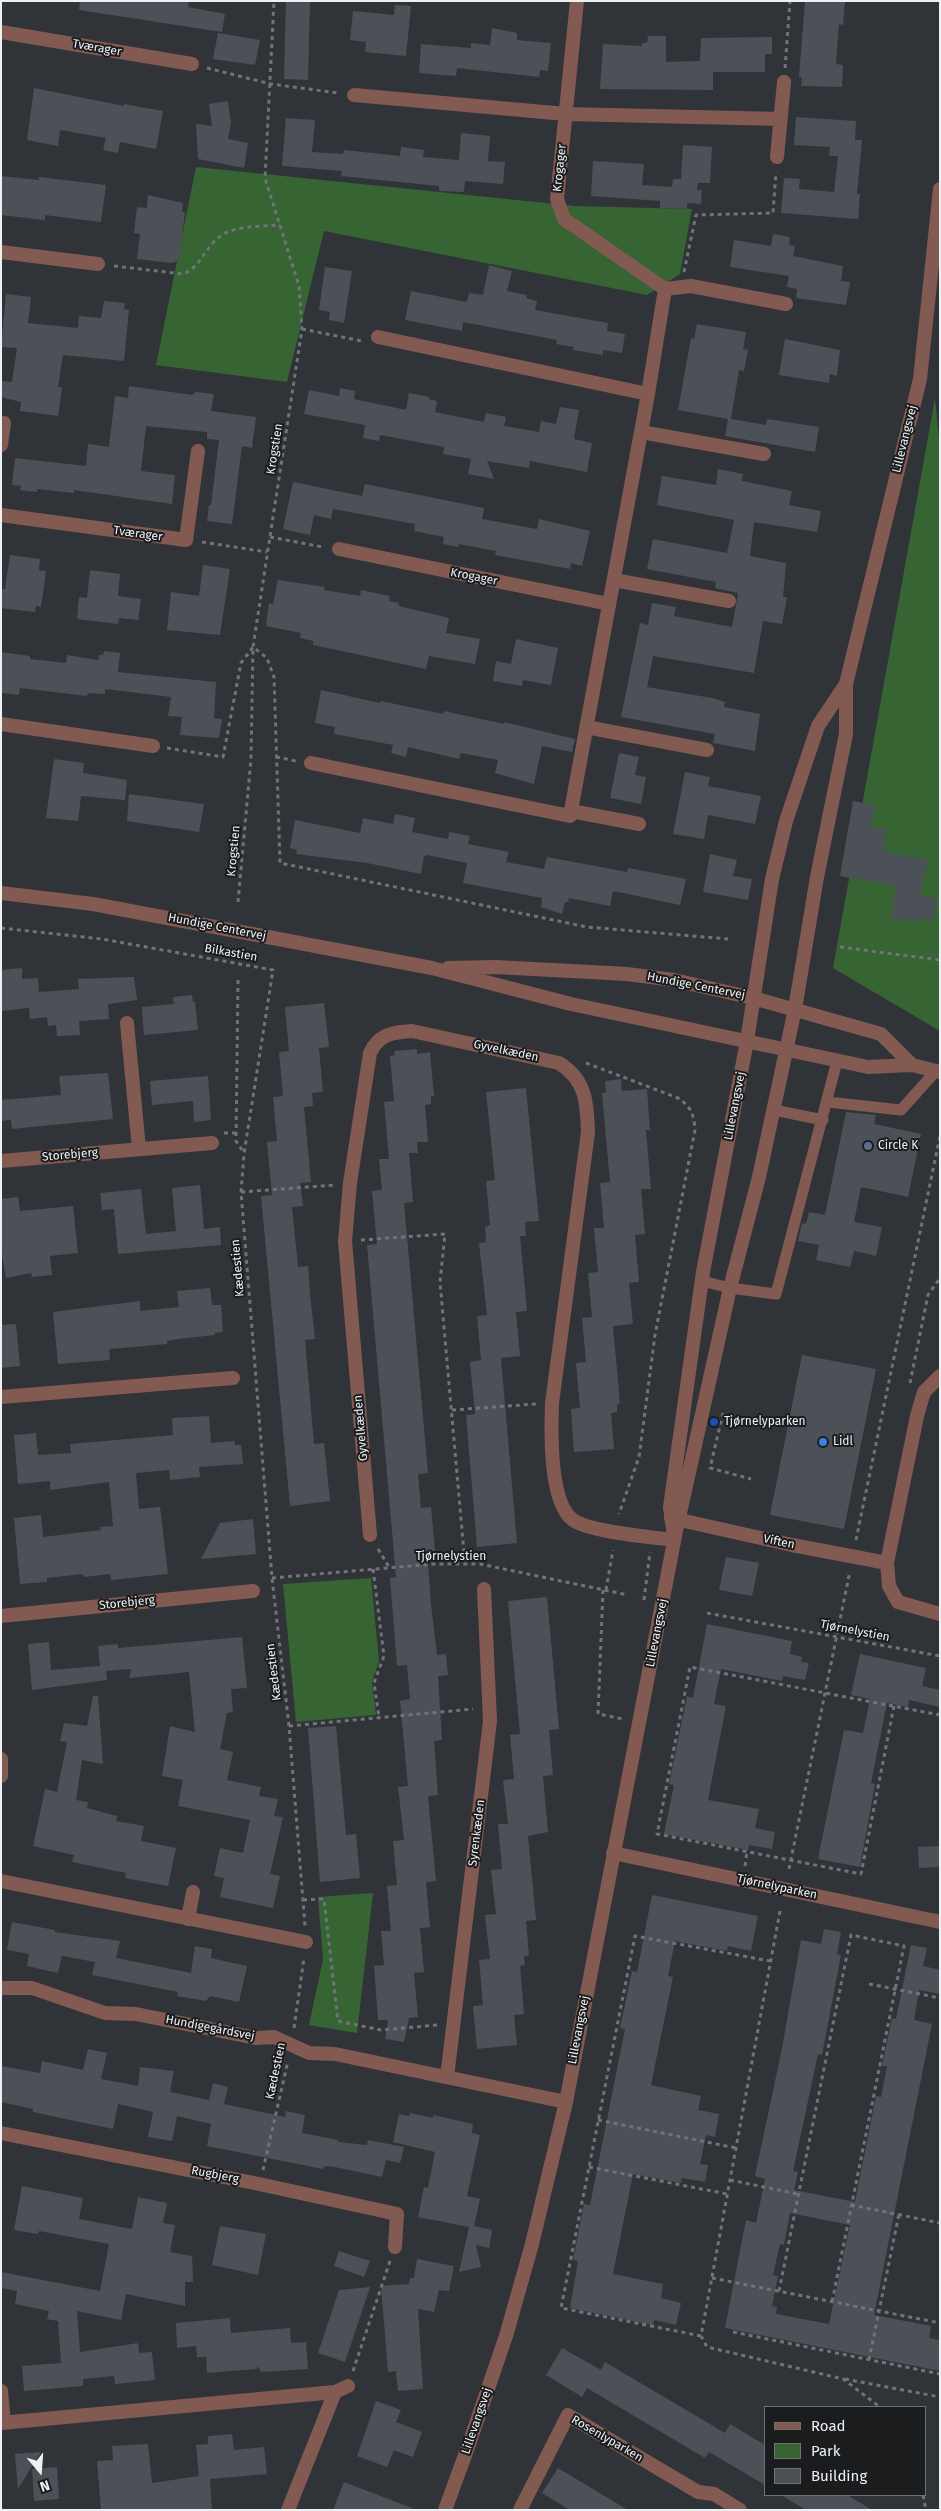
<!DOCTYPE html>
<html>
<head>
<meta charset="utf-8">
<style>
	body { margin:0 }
	#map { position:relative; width:941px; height:2511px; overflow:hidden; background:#303439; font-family:"Fira Sans",sans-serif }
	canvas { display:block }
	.frame { position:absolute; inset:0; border:2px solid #eef1f4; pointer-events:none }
	.legend { position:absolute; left:764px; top:2406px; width:162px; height:90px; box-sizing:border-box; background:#1a1c1e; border:1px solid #6f7174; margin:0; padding:6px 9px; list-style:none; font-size:15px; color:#eef1f4 }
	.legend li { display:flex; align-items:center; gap:10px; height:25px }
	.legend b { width:25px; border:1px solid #6f7174 }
	.north { position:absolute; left:15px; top:2446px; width:50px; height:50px; -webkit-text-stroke:4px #1a1c1e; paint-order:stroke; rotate:162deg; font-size:14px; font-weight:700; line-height:20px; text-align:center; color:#eef1f4 }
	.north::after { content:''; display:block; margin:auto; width:18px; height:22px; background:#eef1f4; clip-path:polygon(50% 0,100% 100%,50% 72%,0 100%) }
</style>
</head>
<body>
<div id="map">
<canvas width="941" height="2511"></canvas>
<div class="frame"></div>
<ul class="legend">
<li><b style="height:6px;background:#835a51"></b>Road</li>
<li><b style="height:14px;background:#366432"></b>Park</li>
<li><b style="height:14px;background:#4c5157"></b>Building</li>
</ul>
<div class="north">N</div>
</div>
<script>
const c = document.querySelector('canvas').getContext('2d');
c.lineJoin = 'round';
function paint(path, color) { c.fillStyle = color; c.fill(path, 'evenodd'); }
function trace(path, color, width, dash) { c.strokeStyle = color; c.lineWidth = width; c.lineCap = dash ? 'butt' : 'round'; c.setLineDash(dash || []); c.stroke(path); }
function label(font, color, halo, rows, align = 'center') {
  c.font = font + ' "Fira Sans",sans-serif'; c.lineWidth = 4; c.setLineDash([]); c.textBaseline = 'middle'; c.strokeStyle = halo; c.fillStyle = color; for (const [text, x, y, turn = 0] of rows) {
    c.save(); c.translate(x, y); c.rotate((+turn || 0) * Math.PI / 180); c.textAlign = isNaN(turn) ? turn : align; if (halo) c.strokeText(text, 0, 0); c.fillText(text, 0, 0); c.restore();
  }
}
paint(new Path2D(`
	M196 167 575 206 692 209 680 274 647 295 324 231 287 382 156 365Z
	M935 398 940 448V1031L833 968Z
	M371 1578 379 1661 372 1682 376 1715 296 1722 283 1584Z
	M373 1893 357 2033 309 2025 323 1959 318 1897Z`), '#366432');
paint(new Path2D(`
	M80 1H189L188 7 225 14 222 32 79 10Z
	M286 1 310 2 308 80 284 79Z
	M805 1H845L843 25 839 24 836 64 843 65 842 87 801 86 802 77H799Z
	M395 5 411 6 406 56 365 52 366 42 350 40 353 11 394 15Z
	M492 28 517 33V40L551 43 548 71 540 70 539 77 457 68 456 76 419 73 421 44 471 48V43L490 45Z
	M218 33 260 40 255 65 213 59Z
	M648 36H666V62L700 61 701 38 772 37V54H765V72H713V90L600 89 603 44 642 46V43H647Z
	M34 88 124 106V104L163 111 156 149 120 142 118 153 103 150 106 138 60 130 58 146 27 140Z
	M228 101 231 123 228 139 248 143 244 168 198 159 196 124 212 126 209 104Z
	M796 117 856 121 855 140H862L857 194H860L858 219 781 213 784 178 800 179 799 189 834 192 838 156H829L830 147 794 145Z
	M286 118 315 120 312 152 343 154 344 150 400 156 401 147 424 150 423 157 459 160 461 133 490 136 488 161 505 162 503 184 465 181 464 192 439 191V186L341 176 342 171 282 166Z
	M683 145 712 147 710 183H698L697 190H702L701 204 687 203V209L660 208V201L591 196 593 161 644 164 642 185 672 187 673 179H681Z
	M1 176 39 180V177L106 185 101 222 45 215V220L1 215Z
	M148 195 183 203 182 212H185L179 261 171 263 137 259 140 234 134 233 137 207 147 208Z
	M773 234 790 237 789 245 795 246 793 256 843 266 841 281 850 282 846 305 796 298 797 289 787 287 789 276 730 267 734 240 771 246Z
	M489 265 512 271 507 291 527 295 526 298 537 301 535 310 608 323 607 331 625 334 622 353 603 350V355L573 350 574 347 556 344 557 340 463 322 462 331 405 320 411 291 467 302 469 293 483 295Z
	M325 267 352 271 344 323 329 320 330 312 319 310Z
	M6 294 31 297 28 323 78 328 79 316 101 318 104 301 125 303 124 309 129 310 124 361 63 355 58 387H62L58 416 20 411 21 402 1 397V381L12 382 17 348 1 347Z
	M697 324 746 332 743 349 748 350 744 371 739 370 731 419 766 425 767 419 819 427 815 452 725 436 728 419 678 410 691 338 694 339Z
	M785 339 840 350 837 376 830 374 829 383 779 375Z
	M129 386 193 395 195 392 214 394 211 411 256 417 252 448 242 446 232 524 207 521 209 505H211L219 440 207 439V432L146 426 141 471 175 475 172 504 74 490V493L37 489V492L20 490 21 486 12 485 15 458 86 466 88 444 109 447 115 396 128 398Z
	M340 388 355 391 354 399 406 410 409 393 429 397V399L437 401 435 412 484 422 486 413 506 417 504 426 539 432 541 421 556 424 560 407 579 410 574 439 592 443 587 472 530 461 529 468 487 461 494 479 468 474 471 459 443 454 444 447 380 435 379 441 363 438 365 425 304 414 309 390 339 396Z
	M718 469 743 474 742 481 792 491 789 505 821 511 817 532 754 522 750 556 786 563 783 597H787L782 624 763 621 754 673 653 656 647 687 712 698 725 702 724 707 760 714 755 751 713 743 715 734 621 717 640 623 648 625 652 603 676 607 674 616 732 627 738 593 715 588 716 582 647 569 653 539 727 553 734 520 657 505 662 476 716 485Z
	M293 482 362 496 365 484 484 508 482 519 537 529 539 519 590 531 582 566 571 563 570 569 495 555 496 551 459 544 458 547 443 544 444 537 414 531 415 524 333 509 331 519 314 515 310 535 283 529Z
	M10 555 40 559 39 570 46 571 41 607 36 606 35 612 1 608V589H5Z
	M203 565 230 569 220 635 167 630 171 592 199 596Z
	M90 570 120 574 118 596 141 599 138 620 119 618 118 624 77 619 79 597 87 598Z
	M278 580 325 587 324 590 360 596 361 590 390 596 389 601 399 603V606L449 618 446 633 480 639 475 664 429 656 426 669 313 645V641L300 638 301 633 266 626 269 603 273 604Z
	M516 639 558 648 551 685 523 680 522 686 493 681 496 661 511 664Z
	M104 651 120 653 118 672 216 682 214 718 222 719 219 738 180 735 182 717 168 716 171 697 105 689V694L88 693 87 696 20 688 19 695 1 693V652L30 656V659L66 663 67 655 98 660 99 655H103Z
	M321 690 380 703 381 701 443 714 444 711 504 724V722L575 739 572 752 542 746 534 784 495 773 498 760 461 753 459 759 408 747 406 757 391 753 393 745 334 734 335 727 315 723Z
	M619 753 639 757 635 775 646 777 641 804 610 798Z
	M54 759 84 763 83 773 127 780 125 800 81 796 78 821 46 818Z
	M685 772 710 777 708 786 761 796 755 824 708 815 704 839 673 834Z
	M129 794 204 804 199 832 127 821Z
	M853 801 875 805 871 827 887 830 883 851 928 860 920 896 937 899 933 921 917 918 916 923 890 918 896 886 840 876Z
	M395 814 415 818 412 832 448 839 449 832 470 836 468 844 509 852 506 862 544 869 547 857 627 872 628 868 686 879 680 905 613 891 610 906 569 898 568 902H565L562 914 541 907 542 898 463 883 467 863 427 855 424 856 421 874 367 863 296 854 297 850 290 848 295 820 360 833 363 818 393 824Z
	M710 854 737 860 733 876 752 879 748 900 703 892Z
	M22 968V979L38 978 39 992 79 989 78 979 134 977 137 1000 108 1004 109 1019 79 1021 80 1035 57 1036 56 1025 48 1026 47 1017 30 1019 29 1008 1 1011V970Z
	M192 995 193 1002H195L198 1030 144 1035 142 1007 174 1004 173 997Z
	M324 1003 329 1047 319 1048 323 1092 312 1093 313 1106 304 1107 311 1182 300 1183 303 1206 292 1207 298 1267 308 1266 310 1294 315 1339 305 1340 314 1444 324 1443 330 1501 290 1506 261 1196 272 1195 267 1142 277 1141 273 1097 283 1096 279 1052 289 1051 285 1007Z
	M417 1049V1054L430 1052 434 1096H431V1104L425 1105 428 1142H417L418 1153H409L413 1202 404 1203 428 1473 418 1474 421 1508 431 1507 435 1551 427 1552 431 1604 437 1655 446 1654 448 1675 438 1676 442 1740 434 1741 438 1795 428 1796 436 1881 426 1882 430 1927 420 1928 424 1972 414 1973 418 2017 409 2018 404 2042 385 2039 388 2020H378L374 1966 384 1965 381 1931H391L387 1886 397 1885 393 1841 404 1840 398 1787 408 1786 400 1701 410 1699 407 1665 397 1666 390 1578 396 1577 367 1245 377 1244 372 1191 382 1190 379 1159H389L384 1102 394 1101 390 1056 395 1055 394 1051Z
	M108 1073 113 1119 12 1129 11 1120 1 1121V1100L61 1095 59 1076Z
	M208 1076 211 1120 194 1122 193 1101 152 1105 150 1081Z
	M621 1079 622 1091 647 1089 650 1130H646L651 1189H641L645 1234 635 1235 639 1282 629 1283 633 1324 613 1326 620 1403 617 1404V1412L611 1413 614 1449 574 1452 571 1409 580 1408 576 1363 586 1362 582 1318 592 1317 588 1273 598 1272 594 1228H604L600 1183 610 1182 602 1093H606L605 1081Z
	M526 1088 539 1221 525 1222 526 1236H520L527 1311 516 1312 520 1356 501 1358 517 1543 477 1547 466 1415 475 1414 470 1362 481 1360 477 1316 487 1315 479 1243 486 1242 485 1227 490 1225 486 1181 495 1180 486 1092Z
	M846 1112 876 1115 874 1124 921 1134 908 1197 861 1187 854 1222 882 1227 876 1256 854 1251 850 1267 816 1260 819 1245 798 1241 802 1223 806 1224 809 1212 825 1215Z
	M200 1185 204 1229 220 1227 221 1245 118 1254 114 1209 102 1210 100 1193 141 1189 146 1234 176 1231 172 1188Z
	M18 1197 20 1211 73 1206 78 1253 50 1256 52 1275 32 1277 31 1273 6 1278 1 1249V1199Z
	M210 1288 212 1305H221L223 1332 214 1333 215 1335 178 1339 167 1341V1344L109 1349 110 1360 58 1364 53 1312 140 1301V1311L179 1307 177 1291Z
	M16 1324 20 1366 1 1368V1325Z
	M802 1355 876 1369 844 1529 770 1515Z
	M209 1416 211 1443 235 1441V1445H241L243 1464 199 1467 200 1477 170 1480 169 1470 136 1473 139 1509 160 1507 168 1574 111 1580 110 1574 84 1577 83 1574 47 1578V1582L20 1584 14 1518 41 1515 43 1537 101 1530 100 1527 113 1526 109 1482 50 1490V1481L18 1484 14 1435 36 1433 38 1455 71 1453 70 1444 173 1435 172 1418Z
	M253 1519 256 1554 201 1559 220 1523Z
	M726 1557 759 1563 752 1596 719 1590Z
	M547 1597 559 1729 549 1730 553 1775 543 1776 548 1832 528 1836 536 1920 526 1921 529 1956H524L525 1965 520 1966 524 2014 514 2015 517 2045 477 2049 473 2006 483 2005 479 1960 490 1959 485 1915 496 1914 491 1870 502 1869 498 1824H508L503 1780 514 1779 510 1735 520 1734 508 1601Z
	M707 1624 792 1641 790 1654 802 1657 801 1662 809 1663 805 1680 783 1676 782 1681 721 1669 714 1704 726 1706 708 1800 759 1809 755 1828 775 1832 772 1849 749 1845 748 1850 664 1834 674 1785 669 1784 687 1696 693 1698Z
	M242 1637 247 1688 231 1689 233 1712 227 1713 220 1749 233 1752 227 1780 261 1787 259 1796 278 1799 274 1816 283 1817 270 1874 280 1876 273 1908 220 1897 224 1878 214 1876 220 1848 243 1853 250 1820 178 1806 183 1780 162 1776 170 1726 195 1732 189 1672 129 1678 131 1669 106 1671 107 1680 32 1690 28 1644 49 1642 51 1670 100 1666 98 1646 118 1644V1648Z
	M860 1654 926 1668 922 1686 940 1690V1707L909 1700 908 1707 887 1703 871 1783 875 1784 860 1867 818 1859 844 1730 863 1733 870 1699 851 1695Z
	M93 1696H98L103 1764 82 1760 76 1800 88 1802 87 1808 117 1816 116 1821 144 1826 141 1841 176 1848 168 1886 125 1878 126 1873 72 1862 74 1855 33 1846 45 1789 57 1792 67 1742 60 1741 64 1723 87 1726Z
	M336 1726 346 1835 356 1834 360 1878 320 1882 308 1728Z
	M940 1846V1867L919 1868 918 1847Z
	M652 1895 758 1916 751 1951 728 1946 727 1951 675 1941 668 1976 673 1977 651 2085 701 2096 698 2110 719 2114 715 2137 706 2135 700 2164 708 2165 705 2182 682 2178 681 2183 633 2174 613 2274 663 2284 661 2298 681 2303 676 2325 654 2320 653 2325 570 2308 578 2261 573 2260 584 2204 590 2205 625 2029 620 2028 632 1971 637 1972Z
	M12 1922 55 1930V1932L120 1941 116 1958 191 1973 195 1946 212 1949 211 1958 247 1966 239 2002 210 1996 206 2001 177 1996 178 1992 92 1975 95 1962 62 1956 58 1973 27 1966 29 1954 7 1950Z
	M824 1929 841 1932 837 1954 841 1955 822 2055 818 2054 793 2171 798 2172 794 2190 855 2202 876 2096 881 2097 887 2066H882L892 2018 896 2019 911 1945 927 1948 923 1966 940 1970V1994L919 1990 914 2020 932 2024 874 2315 931 2326 929 2338 940 2340V2371L725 2328 746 2220 756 2223 765 2179 755 2176 782 2048 801 1940 821 1944ZM790 2213 850 2225 829 2324 776 2314 777 2307 772 2306 778 2276 773 2275 780 2244 784 2245Z
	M88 2049 107 2053 101 2079 138 2086 140 2067 174 2071 170 2092 209 2100 213 2083 228 2087 224 2104 285 2117 286 2111 305 2115 302 2133 338 2140V2142L367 2145 368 2140 404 2147 400 2163 386 2160 382 2177 335 2167 324 2166 323 2169 207 2146 211 2124 177 2116 172 2141 148 2137 153 2112 118 2104 113 2129 33 2112V2109L1 2102V2066L40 2073 42 2061 83 2070Z
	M410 2113 433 2118V2115L473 2124 472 2133 480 2135 467 2196 480 2199 474 2226 492 2230 489 2248 476 2245 481 2267 459 2272 469 2227 418 2217 424 2187 428 2188 435 2152 393 2142 399 2114 410 2116Z
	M22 2186 83 2198 79 2219 132 2229 138 2197 167 2203 163 2223 175 2225 170 2252 192 2256 193 2282H185V2306L126 2294 121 2320 77 2311 80 2352 138 2343 139 2353 152 2352 155 2380 115 2384 114 2376 83 2379V2386L24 2391 22 2366 61 2363 58 2321 47 2319 49 2311 15 2304 17 2291 1 2288V2272L100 2291 109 2244 39 2231 38 2234 14 2230Z
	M220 2226 266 2234 258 2275 212 2265Z
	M339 2251 370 2261 364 2277 334 2266Z
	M417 2259 454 2266 449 2291 439 2290 434 2312 418 2309 423 2389 398 2391 396 2371 388 2372 381 2286 409 2284 410 2278H414Z
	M370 2287 345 2362 318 2353 339 2290Z
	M230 2318 231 2333 290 2328 291 2343 306 2342 308 2369 261 2372 257 2365V2369L207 2373 206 2357H197L196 2346 177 2348 176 2323Z
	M562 2348 601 2370 605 2362 725 2433 730 2424 765 2445V2485L709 2452 705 2458 587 2388 582 2397 546 2375Z
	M376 2401 401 2410 396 2422 422 2432 413 2457 394 2450 387 2467 357 2456Z
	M232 2434 234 2450 264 2447 267 2474 210 2479 212 2510H101L97 2461 113 2460 112 2446 148 2444 152 2483 199 2476 196 2445 208 2444V2436Z
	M41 2452 18 2489 15 2454Z
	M57 2467 59 2499 34 2501 32 2469Z
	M558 2468 628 2510H570L542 2493Z
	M344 2482 412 2508V2510H333Z
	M781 2495H847L872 2510H806Z`), '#4c5157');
trace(new Path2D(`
	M207 68 271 84 338 93
	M785 68 790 1
	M114 266 183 274C199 267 202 255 213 243 228 224 258 227 280 225
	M684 272 696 215 773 213 776 172
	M302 329 362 341
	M270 537 323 547
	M202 542 267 552
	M167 748 223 757 241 663 253 647 267 658 274 677 280 863 587 927 728 939
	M276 757 296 761
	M238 902 251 759 253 647 302 329 299 286 265 178 274 1
	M1 928 102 939 273 970 244 1154 241 1192 272 1578 289 1726 305 1926
	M840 947 940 960
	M238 980 236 1141 244 1153
	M586 1063 678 1098C691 1107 694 1114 695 1130L655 1335 639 1457 619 1514
	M224 1133H236
	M241 1192 335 1185
	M361 1240 445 1234 440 1282 465 1564
	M910 1383 928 1295 940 1278
	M452 1410 536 1404
	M723 1413 710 1468 751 1479
	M856 1540 940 1136
	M378 1549 389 1567
	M373 1569 384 1656 374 1683 379 1717
	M272 1578 433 1564H480L628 1595
	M603 1590 598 1714 623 1719
	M606 1590 613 1550
	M644 1600 650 1552
	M707 1613 940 1656
	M894 1706 861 1874 657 1834 690 1667 940 1715
	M289 1726 473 1709
	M745 1866 747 1851
	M789 1869 850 1571
	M303 1900 324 1899 338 2021 381 2030 437 2025
	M780 1911 701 2336 707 2347 843 2379 880 2407
	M869 1984 940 1998
	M294 2028 304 1958
	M598 2120 736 2148
	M589 2167 727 2194
	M263 2170 288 2061
	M730 2180 798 2194
	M851 2205 940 2223
	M712 2278 940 2323
	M779 2291 851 1935 904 1946 832 2302
	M733 2332 940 2374
	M701 2336 561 2308 635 1936 770 1961
	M869 2360 899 2214
	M353 2371 390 2261
	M845 2379 940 2397
	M923 2495 926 2510`), '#707378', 3, [4, 4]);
trace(new Path2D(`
	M828 1102 901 1110 936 1071
	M774 1110 823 1120
	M702 1281 730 1288 776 1294 837 1061`), '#835a51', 11);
trace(new Path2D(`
	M1 32 192 64
	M354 95 566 114 781 119
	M777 157 784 82
	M1 252 98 264
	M665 289 691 286 786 304
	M378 337 648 394
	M641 432 764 454
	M1 445 4 423
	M1 515 186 540 198 451
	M339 549 609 604
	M614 580 729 601
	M1 724 153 746
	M586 727 707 750
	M311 763 570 816 648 394 665 289 564 219 557 199 577 1
	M571 811 639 824
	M127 1023 139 1149
	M1 1161 212 1143
	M940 1376 924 1392 917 1416 887 1563 889 1586 898 1602 940 1614
	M1 1397 233 1378
	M671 1518 792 1545 887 1563
	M370 1535 345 1241 350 1183 370 1053C378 1035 392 1032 412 1031L559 1063C586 1080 587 1102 588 1132L552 1403C551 1431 549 1502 573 1520 590 1532 651 1537 674 1540
	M1 1616 253 1591
	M1 1759V1776
	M613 1853 940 1922
	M1 1881 306 1942
	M188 1919 193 1892
	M1 1988H32L105 2013 136 2014 256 2038 274 2037 309 2053 335 2054 566 2102
	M447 2077 490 1721 484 1589
	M1 2133 259 2184 397 2214 395 2247
	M1 2391 4 2423
	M335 2392 348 2386
	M1 2423 335 2392 288 2510
	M520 2510 568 2415 698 2492 714 2494 740 2510`), '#835a51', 14);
trace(new Path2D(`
	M1 893 93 904 432 968 571 1004 868 1067 912 1065 940 1072
	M448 968 496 967 627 974 674 980 753 998 881 1034 912 1065
	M673 1529 670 1507 703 1272 747 1041 772 879 786 821 818 726 846 684
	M445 2510 468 2447 506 2336 532 2244 566 2102 676 1531 730 1288 759 1177 795 1009 817 877 846 734V684L920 379 940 189`), '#835a51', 14);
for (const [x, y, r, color] of [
	[868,1146,5,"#5c6f8a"],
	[714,1422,5,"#1a4fb4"],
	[823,1442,5,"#3f7fe0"]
]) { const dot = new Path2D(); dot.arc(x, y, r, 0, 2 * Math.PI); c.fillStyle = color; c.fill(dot); trace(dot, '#1a1c1e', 2); }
label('12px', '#eef1f4', '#1a1c1e', [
	["Tværager",97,48,10],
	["Krogager",560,168,-84],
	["Lillevangsvej",905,439,-76],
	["Krogstien",275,449,-81],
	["Tværager",138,534,8],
	["Krogager",474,577,11],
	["Krogstien",234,851,-85],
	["Hundige Centervej",217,927,11],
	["Bilkastien",231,953,10],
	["Hundige Centervej",696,986,11],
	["Gyvelkæden",506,1051,12],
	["Lillevangsvej",735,1106,-79],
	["Storebjerg",70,1155,-5],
	["Kædestien",238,1268,-95],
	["Gyvelkæden",361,1428,-95],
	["Viften",779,1542,12],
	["Tjørnelystien",451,1557],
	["Storebjerg",127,1603,-6],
	["Tjørnelystien",855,1631,11],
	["Lillevangsvej",657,1633,-79],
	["Kædestien",274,1672,-97],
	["Syrenkæden",477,1833,-83],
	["Tjørnelyparken",777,1887,12],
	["Hundigegårdsvej",210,2028,11],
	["Lillevangsvej",579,2030,-79],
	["Kædestien",276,2071,-78],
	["Rugbjerg",215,2175,11],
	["Lillevangsvej",477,2421,-71],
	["Rosenlyparken",607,2439,30]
]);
label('12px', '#eef1f4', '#1a1c1e', [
	["Circle K",878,1146],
	["Tjørnelyparken",724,1422],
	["Lidl",833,1442]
], 'left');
</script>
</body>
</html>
